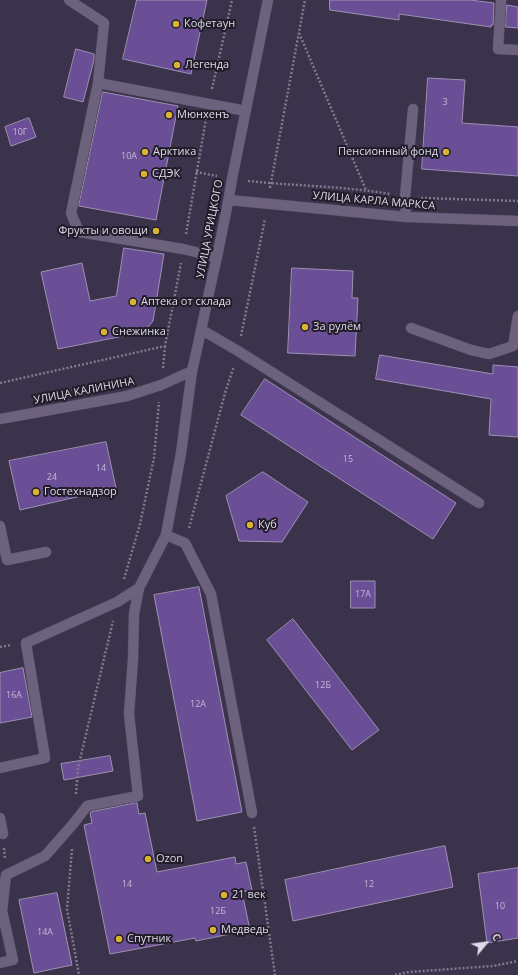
<!DOCTYPE html>
<html>
<head>
<meta charset="utf-8">
<style>
	body { margin:0 }
	#map { position:relative; width:518px; height:975px; overflow:hidden; background:#3b324b; font-family:"Open Sans",sans-serif }
	canvas { display:block }
	.north { position:absolute; left:466px; top:923px; width:40px; height:40px; -webkit-text-stroke:3px #201c28; paint-order:stroke; rotate:61deg; font-size:11px; font-weight:700; line-height:16px; text-align:center; color:#dfdaea }
	.north::after { content:''; display:block; margin:auto; width:14px; height:18px; background:#dfdaea; clip-path:polygon(50% 0,100% 100%,50% 72%,0 100%) }
</style>
</head>
<body>
<div id="map">
<canvas width="518" height="975"></canvas>
<div class="north">С</div>
</div>
<script>
const c = document.querySelector('canvas').getContext('2d');
c.lineJoin = 'round';
function paint(path, color) { c.fillStyle = color; c.fill(path, 'evenodd'); }
function trace(path, color, width, dash) { c.strokeStyle = color; c.lineWidth = width; c.lineCap = dash ? 'butt' : 'round'; c.setLineDash(dash || []); c.stroke(path); }
function label(font, color, halo, rows, align = 'center') {
  c.font = font + ' "Open Sans",sans-serif'; c.lineWidth = 4; c.setLineDash([]); c.textBaseline = 'middle'; c.strokeStyle = halo; c.fillStyle = color; for (const [text, x, y, turn = 0] of rows) {
    c.save(); c.translate(x, y); c.rotate((+turn || 0) * Math.PI / 180); c.textAlign = isNaN(turn) ? turn : align; if (halo) c.strokeText(text, 0, 0); c.fillText(text, 0, 0); c.restore();
  }
}
const building = new Path2D(`
	M137 0H207L191 74 123 59Z
	M330 0H470L494 3 493 25H491V27L399 14V20L330 10Z
	M507 5 518 7V28L506 27Z
	M76 49 94 54V60L83 102 64 97Z
	M428 78 465 80 462 123 518 127V176L422 169Z
	M103 92 178 106 156 220 79 206Z
	M29 118 36 137 11 146 5 127Z
	M124 248 164 254 153 321 144 332 58 349 41 272 82 263 90 301 116 296Z
	M292 268 353 271 352 298H358L355 356 288 353Z
	M380 355 493 374V365L518 367V437L489 435 491 399 376 379Z
	M265 379 456 503 433 539 241 415Z
	M106 442 116 488 20 510 9 461Z
	M263 472 308 502 282 542 239 541 226 496Z
	M351 581H375V608H351Z
	M199 587 242 812 197 821 154 595Z
	M293 619 379 730 352 750 267 640Z
	M23 668 32 717 0 723V673Z
	M110 756 113 771 64 780 61 764Z
	M137 803 139 814 145 813 157 872 235 857 236 864 246 862 252 890 242 892 250 930 196 941 195 938 110 954 84 825 92 823 90 813 91 812Z
	M445 846 453 887 293 921 285 880Z
	M518 868V938L487 943 478 874Z
	M57 893 72 965 34 973 19 900Z`);
paint(building, '#6b4f96');
trace(building, '#9c92b0', 1);
const service = new Path2D(`
	M69 0 104 23 98 83 71 213 79 232 183 249 216 257
	M501 0 498 49 518 50
	M98 83 246 111
	M406 217 405 197 413 109
	M411 328 471 350 489 354 513 346 518 316
	M202 330 238 351 479 503
	M0 526 7 560 46 552
	M0 768 45 758 26 643 117 602 139 588
	M0 818 3 834
	M0 963 13 960 2 911 6 875 45 856 74 823 87 806 138 796 129 714 133 659 134 614 139 588 166 535 185 543 211 594 252 813`);
const minor = new Path2D(`
	M166 535 181 453 192 371`);
const tertiary = new Path2D(`
	M229 200 406 217 518 221
	M0 419 127 396 161 385 192 371C201 333 208 295 217 257 222 231 228 205 232 179L268 0`);
trace(service, '#574f65', 11);
trace(minor, '#574f65', 11);
trace(tertiary, '#574f65', 11);
trace(new Path2D(`
	M299 33 366 190
	M212 89 232 0
	M196 172 217 176
	M248 181C295 186 343 186 390 194
	M270 188 305 0
	M421 198 518 201
	M186 234 206 119
	M241 336 265 219
	M163 368 165 346
	M0 383 165 346 181 263
	M189 528 225 393 234 366
	M124 579 140 524 154 458 159 402
	M0 647 11 645
	M76 794 78 768 113 621
	M254 827 275 975
	M4 848 5 859
	M72 849 67 909 79 975
	M395 975 409 972 493 966 518 961`), '#81798f', 2.5, [2, 2]);
trace(service, '#6c627e', 10);
trace(minor, '#6c627e', 10);
trace(tertiary, '#6c627e', 10);
for (const [x, y, r, color] of [
	[176,24,4,"#dbb333"],
	[177,65,4,"#dbb333"],
	[169,115,4,"#dbb333"],
	[145,152,4,"#dbb333"],
	[446,152,4,"#dbb333"],
	[144,174,4,"#dbb333"],
	[156,231,4,"#dbb333"],
	[133,302,4,"#dbb333"],
	[305,327,4,"#dbb333"],
	[104,332,4,"#dbb333"],
	[36,492,4,"#dbb333"],
	[250,525,4,"#dbb333"],
	[148,859,4,"#dbb333"],
	[224,895,4,"#dbb333"],
	[213,930,4,"#dbb333"],
	[119,939,4,"#dbb333"]
]) { const dot = new Path2D(); dot.arc(x, y, r, 0, 2 * Math.PI); c.fillStyle = color; c.fill(dot); trace(dot, '#201c28', 1.5); }
label('9px', '#c2b7d5', null, [
	["3",445,102],
	["10Г",20,132],
	["10А",129,156],
	["15",348,459],
	["14",101,468],
	["24",52,477],
	["17А",363,594],
	["12Б",323,685],
	["16А",14,695],
	["12А",198,704],
	["14",127,884],
	["12",369,884],
	["10",500,906],
	["12Б",218,911],
	["14А",45,932]
]);
label('11px', '#dfdaea', '#201c28', [
	["Кофетаун",184,24],
	["Легенда",185,65],
	["Мюнхенъ",177,115],
	["Арктика",153,152],
	["Пенсионный фонд",438,152,"right"],
	["СДЭК",152,174],
	["Фрукты и овощи",148,231,"right"],
	["Аптека от склада",141,302],
	["За рулём",313,327],
	["Снежинка",112,332],
	["Гостехнадзор",44,492],
	["Куб",258,525],
	["Ozon",156,859],
	["21 век",232,895],
	["Медведь",221,930],
	["Спутник",127,939]
], 'left');
label('11px', '#dfdaea', '#201c28', [
	["УЛИЦА КАРЛА МАРКСА",374,201,5],
	["УЛИЦА УРИЦКОГО",210,229,-79],
	["УЛИЦА КАЛИНИНА",84,391,-11]
]);
</script>
</body>
</html>
